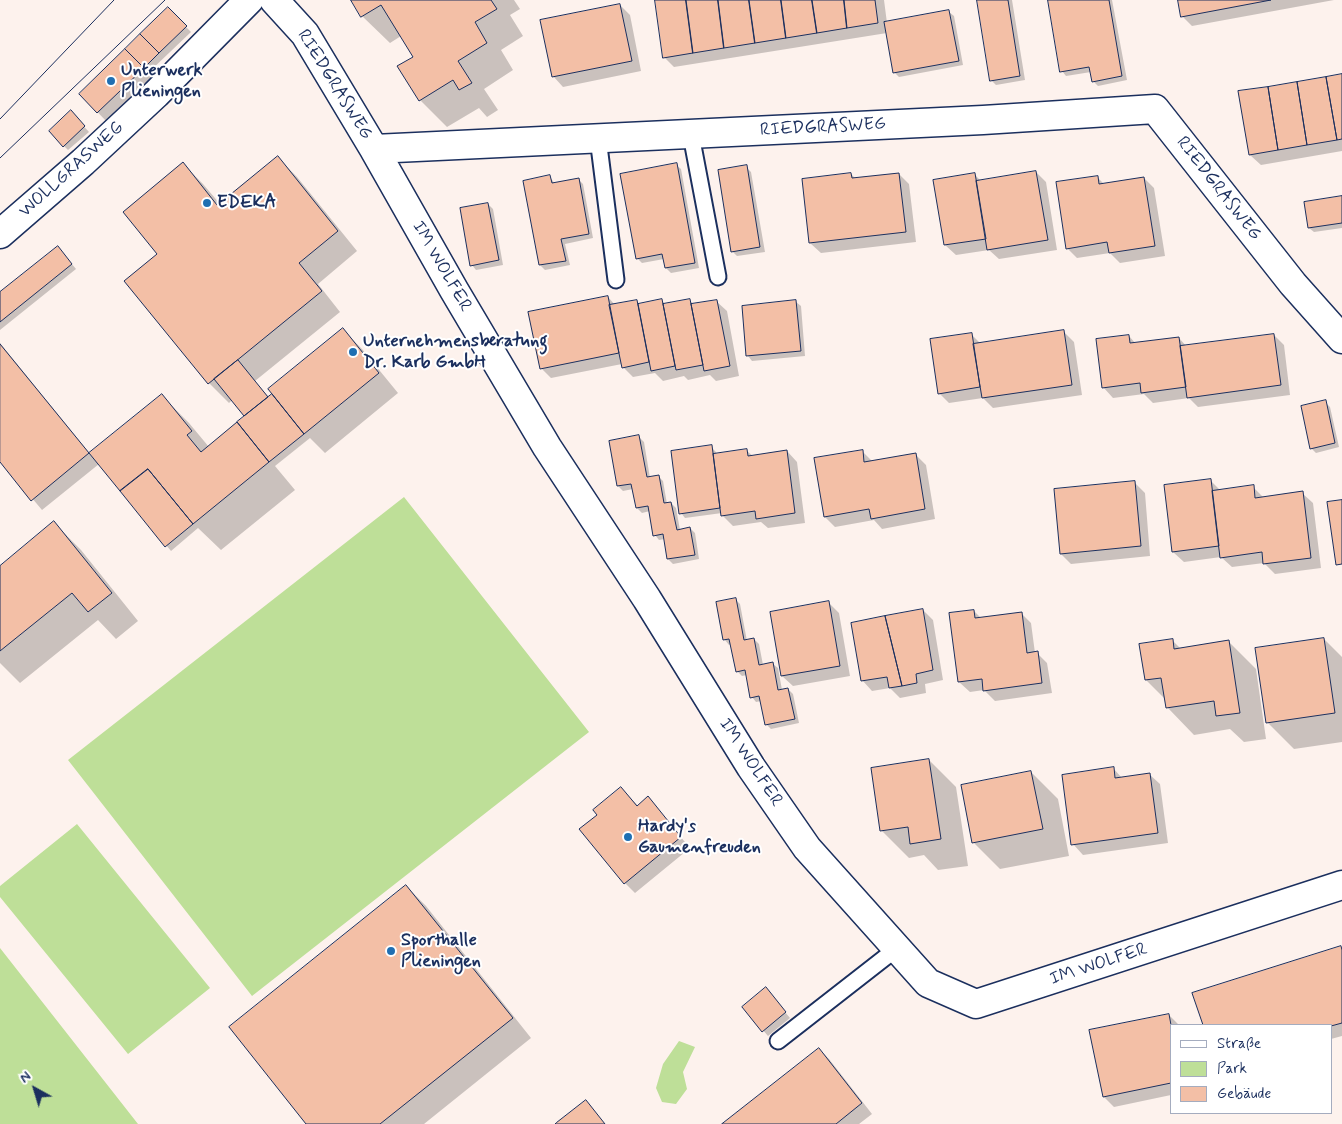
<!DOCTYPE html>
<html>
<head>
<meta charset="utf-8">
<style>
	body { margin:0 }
	#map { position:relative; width:1342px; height:1124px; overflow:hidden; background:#fdf2ed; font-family:Mynerve,sans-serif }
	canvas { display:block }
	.legend { position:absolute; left:1170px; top:1024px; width:162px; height:90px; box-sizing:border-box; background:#fff; border:1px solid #a4acbf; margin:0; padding:6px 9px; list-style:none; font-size:15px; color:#1b2f5e }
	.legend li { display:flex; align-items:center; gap:10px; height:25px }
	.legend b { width:25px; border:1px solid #a4acbf }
	.north { position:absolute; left:10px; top:1064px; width:50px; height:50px; -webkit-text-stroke:4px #fff; paint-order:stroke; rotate:321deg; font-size:14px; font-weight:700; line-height:20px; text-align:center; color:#1b2f5e }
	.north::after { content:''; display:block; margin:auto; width:18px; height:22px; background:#1b2f5e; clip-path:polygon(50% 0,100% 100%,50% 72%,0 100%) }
</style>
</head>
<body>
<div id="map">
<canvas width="1342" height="1124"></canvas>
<ul class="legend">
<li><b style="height:6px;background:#fff"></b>Straße</li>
<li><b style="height:14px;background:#bedf98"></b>Park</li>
<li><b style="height:14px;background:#f3bfa6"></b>Gebäude</li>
</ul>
<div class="north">N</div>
</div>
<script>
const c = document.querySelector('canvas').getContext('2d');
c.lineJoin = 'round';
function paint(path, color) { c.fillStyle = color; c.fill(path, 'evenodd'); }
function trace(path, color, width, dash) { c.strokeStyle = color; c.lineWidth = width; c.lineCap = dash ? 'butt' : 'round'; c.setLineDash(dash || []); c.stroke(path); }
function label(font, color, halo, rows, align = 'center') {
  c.font = font + ' Mynerve,sans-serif'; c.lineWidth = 4; c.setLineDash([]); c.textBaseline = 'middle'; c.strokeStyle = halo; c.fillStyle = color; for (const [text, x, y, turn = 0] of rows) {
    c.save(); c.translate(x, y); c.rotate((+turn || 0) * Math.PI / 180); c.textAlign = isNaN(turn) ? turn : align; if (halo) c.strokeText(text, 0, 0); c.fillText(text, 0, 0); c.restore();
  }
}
paint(new Path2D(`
	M404 497 589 732 252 996 68 760Z
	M77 824 210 988 128 1054 0 897V886Z
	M0 948 138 1124H0Z
	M679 1041 695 1047 683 1072 687 1089 676 1104 662 1102 656 1088 663 1064Z`), '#bedf98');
paint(new Path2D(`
	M353 0H514L520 9 510 15 523 36 501 50 513 70 484 89 498 110 487 117 479 108 447 127 420 100 414 57 401 36 390 43 362 16Z
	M661 0H884L887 23 949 12 954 16 963 65 899 77 894 72 887 33 674 67 664 57Z
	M978 0H1012L1025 80 996 85 991 80Z
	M1049 0H1112L1127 80 1098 86 1093 81 1091 72 1066 76 1062 71Z
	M1179 0H1334L1192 26 1182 16Z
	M620 5 630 15 641 71 563 87 553 76Z
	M168 9 191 32 148 73 153 79 108 123 80 94Z
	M1342 75V151L1261 165 1250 155Z
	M71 112 89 132 68 150 64 146Z
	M278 158 297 177 357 251 318 284 340 312 255 381 269 398 343 330 362 349 398 393 325 453 310 438 275 466 295 490 221 550 198 528 171 551 99 464 42 510 0 460V343L90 454 162 396 189 423 209 447 246 416 232 400 229 403 209 383 159 254 183 164 203 184 220 204Z
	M676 165 681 169 699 268 671 273 666 268 664 259 642 263 637 258Z
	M746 167 751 172 765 252 737 256 732 251Z
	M1036 172 1046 182 1057 250 999 259 989 250 956 255 945 245 935 181 975 175 981 181Z
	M851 174 856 179 899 174 909 184 916 242 821 253 810 243Z
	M550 177 555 184 578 179 583 184 593 238 565 244 570 265 545 270 540 265 525 182Z
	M1098 178 1104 184 1144 178 1154 188 1165 256 1120 263 1110 253 1077 258 1067 248Z
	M1342 197V228L1314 232 1309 228Z
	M488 204 493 209 503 265 476 270 472 265Z
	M62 252 76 269 0 330V294Z
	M608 297 615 305 637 301 640 305 662 301 666 305 690 301 694 305 716 301 727 311 739 376 716 381 710 375 688 380 684 376 663 381 655 373 633 377 623 367 622 364 551 378 541 368Z
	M796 302 801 306 805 356 752 361 748 356Z
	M1063 331 1074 342 1082 395 993 408 983 398 949 403 939 393 971 334 981 344Z
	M1274 335 1284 345 1290 395 1198 407 1189 398 1153 403 1144 394 1113 398 1103 387 1129 336 1136 344 1179 338 1187 347Z
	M1325 402 1330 407 1339 447 1316 453 1311 448Z
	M639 437 644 442 650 478 658 476 663 481 667 504 671 503 676 508 680 530 690 528 695 533 699 559 673 564 668 559 665 539 659 540 655 535 650 511 642 513 637 508 633 489 623 491 618 486Z
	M711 447 716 452 717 455 747 451 753 456 787 451 797 462 805 523 768 528 761 522 733 526 723 516 722 513 685 518 681 513Z
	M862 451 873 462 915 454 926 465 935 519 882 529 874 520 835 527 825 517Z
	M1210 480 1221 491 1253 487 1264 498 1302 493 1313 503 1321 568 1275 574 1264 563 1232 567 1221 557 1184 562 1173 552Z
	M1134 482 1145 493 1150 556 1071 564 1061 554Z
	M54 523 81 550 138 621 116 639 98 620 20 683 0 663V567Z
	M735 599 740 604 747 641 754 639 759 644 763 665 773 664 778 668 782 690 788 689 793 694 799 723 771 729 766 724 761 701 756 702 752 697 747 675 742 676 737 671 731 644 729 645 725 640 717 603Z
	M829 603 839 613 850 676 793 686 782 676 771 613Z
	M923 610 933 620 943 680 925 684 926 693 900 698 890 688 872 691 862 680Z
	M974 611 981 618 1021 613 1031 623 1035 653H1037L1047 663 1052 693 995 701 984 690 970 692 959 682Z
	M1324 639 1342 657V742L1294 749 1267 722Z
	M1172 640 1181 649 1228 641 1256 669 1266 739 1244 742 1230 729 1194 735 1167 707 1166 700 1146 680Z
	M929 760 956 787 968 866 938 870 924 855 909 858 882 831 872 769Z
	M1113 768 1122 778 1149 774 1160 784 1168 843 1083 855 1073 844Z
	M1031 772 1058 799 1069 856 1000 869 973 842Z
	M621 788 638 806 648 798 690 848 635 893 625 883 598 815Z
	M406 886 426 906 531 1038 424 1124H308Z
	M1340 947 1342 949V1036L1331 1039V1025H1204L1194 994Z
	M770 994 790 1018 768 1036 743 1007Z
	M1169 1015 1179 1025H1171V1095L1114 1107 1104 1097Z
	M819 1049 829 1059 872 1114 859 1124H724Z`), '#0003');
const building = new Path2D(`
	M351 0H491L497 9 475 22 487 43 458 61 472 83 459 90 453 80 419 101 397 66 413 57 381 5 361 17Z
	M655 0H686L693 53 663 58Z
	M686 0H718L724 48 693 53Z
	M718 0H749L755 43 724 48Z
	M749 0H781L786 38 755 43Z
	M781 0H812L817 33 786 38Z
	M812 0H844L847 28 817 33Z
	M844 0H875L878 23 847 28Z
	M977 0H1008L1020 76 990 81Z
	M1048 0H1109L1122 76 1092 82 1089 67 1060 72Z
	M1178 0H1271L1181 17Z
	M620 4 632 61 552 77 540 20Z
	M168 7 187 26 159 53 140 34Z
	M949 10 959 61 893 73 884 22Z
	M140 34 159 53 144 68 125 49Z
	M125 49 144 68 97 113 79 94Z
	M1342 74V139L1337 140 1326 77Z
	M1326 77 1337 140 1307 145 1297 82Z
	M1297 82 1307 145 1278 150 1268 87Z
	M1268 87 1278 150 1249 155 1238 91Z
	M71 110 85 126 63 147 49 131Z
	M278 156 338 231 299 263 322 291 208 384 124 281 157 254 123 212 183 162 217 205Z
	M677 163 695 263 665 268 662 254 636 259 620 174Z
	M747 165 760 247 731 252 718 170Z
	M1036 171 1048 240 987 250 976 181Z
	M851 173 852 178 899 173 906 232 809 243 802 179Z
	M975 173 986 239 944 245 933 180Z
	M550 175 552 183 579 178 589 234 561 239 566 261 539 265 523 181Z
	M1098 176 1099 184 1144 177 1155 246 1109 253 1107 242 1066 249 1056 182Z
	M1342 196V223L1308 228 1304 202Z
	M488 203 499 260 470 266 460 208Z
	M58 246 72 264 0 322V292Z
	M608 296 619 353 540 369 528 312Z
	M662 299 675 366 651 371 638 304Z
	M690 299 703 365 676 370 663 304Z
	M637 300 649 362 622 368 609 305Z
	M717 300 730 366 704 371 691 304Z
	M796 300 801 351 746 356 742 306Z
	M343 328 379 373 304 434 268 389Z
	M1064 330 1072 385 982 398 973 344Z
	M972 333 980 387 938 394 930 339Z
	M1274 334 1281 385 1187 398 1180 346Z
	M1129 335 1130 343 1179 337 1186 387 1141 393 1140 383 1102 388 1096 339Z
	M0 344 89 453 31 501 0 462Z
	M238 360 268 397 244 416 214 379Z
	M162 394 192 431 187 435 201 452 237 422 269 462 193 524 148 469 120 491 89 453Z
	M272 394 304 434 269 462 237 422Z
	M1326 400 1335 443 1310 449 1301 406Z
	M639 435 647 477 659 475 664 503 671 502 677 530 690 527 695 555 667 559 663 534 653 536 648 506 636 508 631 484 617 486 609 441Z
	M712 445 720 508 679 514 671 451Z
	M747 449 748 456 787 450 795 513 756 519 755 511 721 516 713 454Z
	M863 450 864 462 916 453 925 509 871 519 869 509 824 517 814 458Z
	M148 469 193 524 165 547 120 491Z
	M1211 479 1219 546 1172 552 1164 485Z
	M1135 481 1141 546 1060 554 1054 489Z
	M1254 485 1255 498 1303 491 1311 558 1263 564 1262 552 1220 558 1212 491Z
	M1342 500V564L1336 565 1327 502Z
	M54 521 112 593 88 612 72 593 0 651V566Z
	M736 598 744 640 754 638 759 665 773 662 778 690 788 688 795 719 765 725 759 696 750 698 745 670 736 672 729 639 723 640 716 602Z
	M829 601 840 666 781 676 770 612Z
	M923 609 933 670 916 674 917 683 902 686 885 616Z
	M974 610 975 618 1022 612 1027 653 1038 651 1042 683 983 691 982 679 958 682 949 613Z
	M885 616 902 686 889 688 887 677 861 681 851 623Z
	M1324 638 1335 713 1266 723 1255 648Z
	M1173 639 1174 649 1229 640 1240 713 1216 716 1214 701 1166 708 1161 678 1145 680 1139 644Z
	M929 759 941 839 910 844 908 827 880 831 871 768Z
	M1114 767 1115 778 1150 773 1158 833 1071 845 1062 775Z
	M1031 771 1043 829 972 843 961 785Z
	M621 787 637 806 648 796 681 837 624 884 579 829 597 815 593 810Z
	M406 885 513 1018 380 1124H306L229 1027Z
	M1341 946 1342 950V1023L1331 1026 1203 1025 1192 993Z
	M766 987 786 1012 762 1032 742 1007Z
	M1169 1014 1171 1025V1083L1103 1097 1089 1030Z
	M819 1048 862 1103 836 1124H722Z
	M586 1100 605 1124H555L556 1123Z`);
paint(building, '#f3bfa6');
trace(building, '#1b2f5e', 1);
const service = new Path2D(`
	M691 135 718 277
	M598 138 616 280
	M778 1041 896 949`);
const minor = new Path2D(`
	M274 0 305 34 374 149 983 120 1155 109 1293 284 1342 339
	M374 149 454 290 547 447 647 599 751 767 807 848 928 983 976 1004 1342 885
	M0 234 83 162 156 94 249 0`);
trace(service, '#1b2f5e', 19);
trace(minor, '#1b2f5e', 31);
trace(service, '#fff', 15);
trace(minor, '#fff', 28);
trace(new Path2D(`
	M0 119 114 0
	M0 158 165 0`), '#1b2f5e', 1);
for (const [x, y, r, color] of [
	[111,81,5,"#1f6fb2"],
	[207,203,5,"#1f6fb2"],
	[353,352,5,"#1f6fb2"],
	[628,837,5,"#1f6fb2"],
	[391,951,5,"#1f6fb2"]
]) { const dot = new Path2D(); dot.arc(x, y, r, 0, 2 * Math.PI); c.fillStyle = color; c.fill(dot); trace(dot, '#fff', 2); }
label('bold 18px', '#1b2f5e', '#fff', [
	["Unterwerk",121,71],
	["Plieningen",121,92],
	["EDEKA",217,203],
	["Unternehmensberatung",363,342],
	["Dr. Karb GmbH",363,363],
	["Hardy's",638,827],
	["Gaumenfreuden",638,848],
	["Sporthalle",401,941],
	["Plieningen",401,962]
], 'left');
label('18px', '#1b2f5e', '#fff', [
	["RIEDGRASWEG",334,85,58],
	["RIEDGRASWEG",823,128,-3],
	["WOLLGRASWEG",72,170,-42],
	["RIEDGRASWEG",1218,189,52],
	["IM WOLFER",441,267,60],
	["IM WOLFER",750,763,57],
	["IM WOLFER",1099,965,-18]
]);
</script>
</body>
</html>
